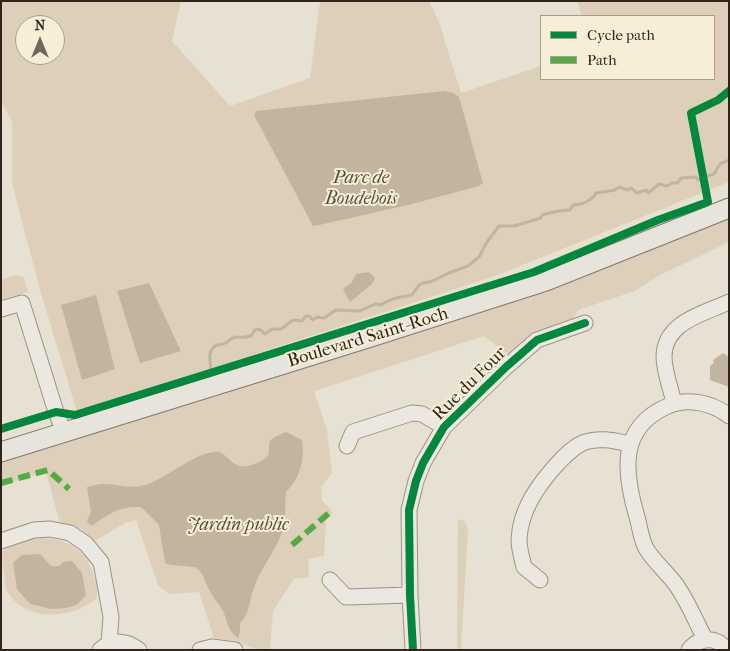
<!DOCTYPE html>
<html>
<head>
<meta charset="utf-8">
<style>
	body { margin:0 }
	#map { position:relative; width:730px; height:651px; overflow:hidden; background:#e8e0d0; font-family:"IM FELL French Canon",serif }
	canvas { display:block }
	.frame { position:absolute; inset:0; border:2px solid #30241b; pointer-events:none }
	.legend { position:absolute; left:540px; top:15px; width:175px; height:65px; box-sizing:border-box; background:#f7edd9; border:1px solid #a79d8d; margin:0; padding:6px 9px; list-style:none; font-size:15px; color:#30241b }
	.legend li { display:flex; align-items:center; gap:10px; height:25px }
	.legend b { width:25px; border:1px solid #a79d8d }
	.north { position:absolute; left:15px; top:15px; width:50px; height:50px; box-sizing:border-box; background:#f7edd9; border:1px solid #a79d8d; border-radius:50%; rotate:0deg; font-size:14px; font-weight:700; line-height:20px; text-align:center; color:#30241b }
	.north::after { content:''; display:block; margin:auto; width:18px; height:22px; background:#70665a; clip-path:polygon(50% 0,100% 100%,50% 72%,0 100%) }
</style>
</head>
<body>
<div id="map">
<canvas width="730" height="651"></canvas>
<div class="frame"></div>
<ul class="legend">
<li><b style="height:6px;background:#00873e"></b>Cycle path</li>
<li><b style="height:6px;background:#54aa43"></b>Path</li>
</ul>
<div class="north">N</div>
</div>
<script>
const c = document.querySelector('canvas').getContext('2d');
c.lineJoin = 'round';
function paint(path, color) { c.fillStyle = color; c.fill(path, 'evenodd'); }
function trace(path, color, width, dash) { c.strokeStyle = color; c.lineWidth = width; c.lineCap = dash ? 'butt' : 'round'; c.setLineDash(dash || []); c.stroke(path); }
function label(font, color, halo, rows, align = 'center') {
  c.font = font + ' "IM FELL French Canon",serif'; c.lineWidth = 4; c.setLineDash([]); c.textBaseline = 'middle'; c.strokeStyle = halo; c.fillStyle = color; for (const [text, x, y, turn = 0] of rows) {
    c.save(); c.translate(x, y); c.rotate((+turn || 0) * Math.PI / 180); c.textAlign = isNaN(turn) ? turn : align; if (halo) c.strokeText(text, 0, 0); c.fillText(text, 0, 0); c.restore();
  }
}
paint(new Path2D(`
	M1 1H181L172 41 230 106 310 78 320 1H429L439 22 461 93 541 66V79H714V16H582L577 1H729V182L495 276 77 412 40 290 12 183V122L1 101ZM25 25H55V55H25Z
	M729 217V242L660 275 635 291 578 310 570 324 509 355 484 336 314 391 327 431 332 473 321 487 322 500 331 510 332 514 326 521 324 556 308 559 309 577 294 579 273 611 270 650H258L237 641 214 638 199 592 169 594 158 585 136 520 125 523 95 541 81 529 60 523 46 472 1 485V459Z
	M16 275 24 277 28 292 1 300V280Z
	M458 519 464 521 468 529 461 650H457Z
	M44 538C71 540 89 553 95 580 97 587 98 592 96 599 70 620 25 622 7 591 4 585 5 576 3 568 2 562 0 555 4 550 11 543 34 539 44 538Z`), '#dcd0ba');
paint(new Path2D(`
	M444 91 453 93 459 97 483 183 479 186 408 205 319 225 313 226 254 115 256 111Z
	M369 272 375 278 372 284 350 302 343 289 352 282 356 274Z
	M149 283 181 351 140 363 117 291Z
	M96 295 115 369 82 380 61 305Z
	M723 353 729 357V387L710 380V366L714 363 713 360Z
	M286 432 302 440C305 461 300 478 286 492 285 502 286 514 284 524 279 549 260 567 253 591 249 602 249 616 240 623V632L238 638C227 630 228 622 223 611 219 604 213 598 210 591 206 585 204 575 199 570 195 564 174 568 165 563L159 525 141 507C119 506 109 514 91 526L87 521 91 512 87 487C92 486 97 484 102 484 115 483 128 489 141 486 167 480 187 456 214 452 229 449 230 474 254 464 278 456 264 446 272 439 275 436 282 434 286 432Z
	M40 554 51 566H59L63 562 72 561 82 573 86 595 78 604 67 608 51 609 30 604 17 589 13 563 22 555Z`), '#c2b5a0');
trace(new Path2D(`
	M211 370C210 362 207 349 217 345 220 344 222 345 225 343 229 342 230 338 235 337 241 337 245 338 251 336L255 330 259 329 265 334 272 329H281L293 320 302 321 306 316H309L313 320 317 317 324 318 336 310 360 311 375 304 381 305C394 297 398 298 412 295L419 285 423 283 430 282 449 273 468 266 479 257 487 242 499 226H514L541 218 542 215C551 213 562 209 570 210L573 205C581 205 592 201 596 193L615 190 619 187 627 190 631 188 637 193 646 190 648 193 659 184 667 186 672 183H677L681 178 696 177 698 180C704 179 708 175 714 174L720 164 729 160`), '#c2b5a0', 3);
const minor = new Path2D(`
	M1 309 22 303 56 412 64 432
	M674 403C671 389 664 371 664 357 664 322 703 314 729 302
	M347 446 353 432 412 413 422 414 444 427
	M1 541 34 530 50 529 70 533 86 544 101 562 111 617 109 643
	M330 580 346 597 410 595
	M540 580 524 567C522 558 519 549 519 540 520 510 538 485 558 463 565 456 574 446 585 442 600 437 615 441 630 444
	M705 639C695 620 687 599 674 582 665 571 654 561 647 550 641 541 640 527 637 517 624 473 618 427 668 406 687 397 713 403 729 416
	M100 650C112 639 127 640 139 650
	M200 650 212 647 235 650
	M413 650 410 595 409 510 416 481 423 463 444 427 506 367 537 340 585 323
	M689 650C695 641 708 637 718 642 721 643 724 647 727 650`);
const major = new Path2D(`
	M1 452 368 338 546 281 729 208`);
trace(minor, '#999389', 17);
trace(major, '#7f7970', 21);
trace(minor, '#ece8e0', 15);
trace(major, '#e9e4db', 19);
trace(new Path2D(`
	M1 483 48 470 69 489
	M292 545 329 513`), '#54aa43', 6, [12, 6]);
trace(new Path2D(`
	M1 429 56 412 75 415 534 272 658 220 708 202 691 113 718 100 729 91
	M413 650 410 595 409 510 416 481 423 463 444 427 506 367 537 340 585 323`), '#00873e', 8);
label('italic 18px', '#584c3e', '#f7edd9', [
	["Parc de",361,179],
	["Boudebois",361,200],
	["Jardin public",238,526]
]);
label('18px', '#30241b', '#f7edd9', [
	["Boulevard Saint-Roch",368,338,-17],
	["Rue du Four",470,384,-45]
]);
</script>
</body>
</html>
